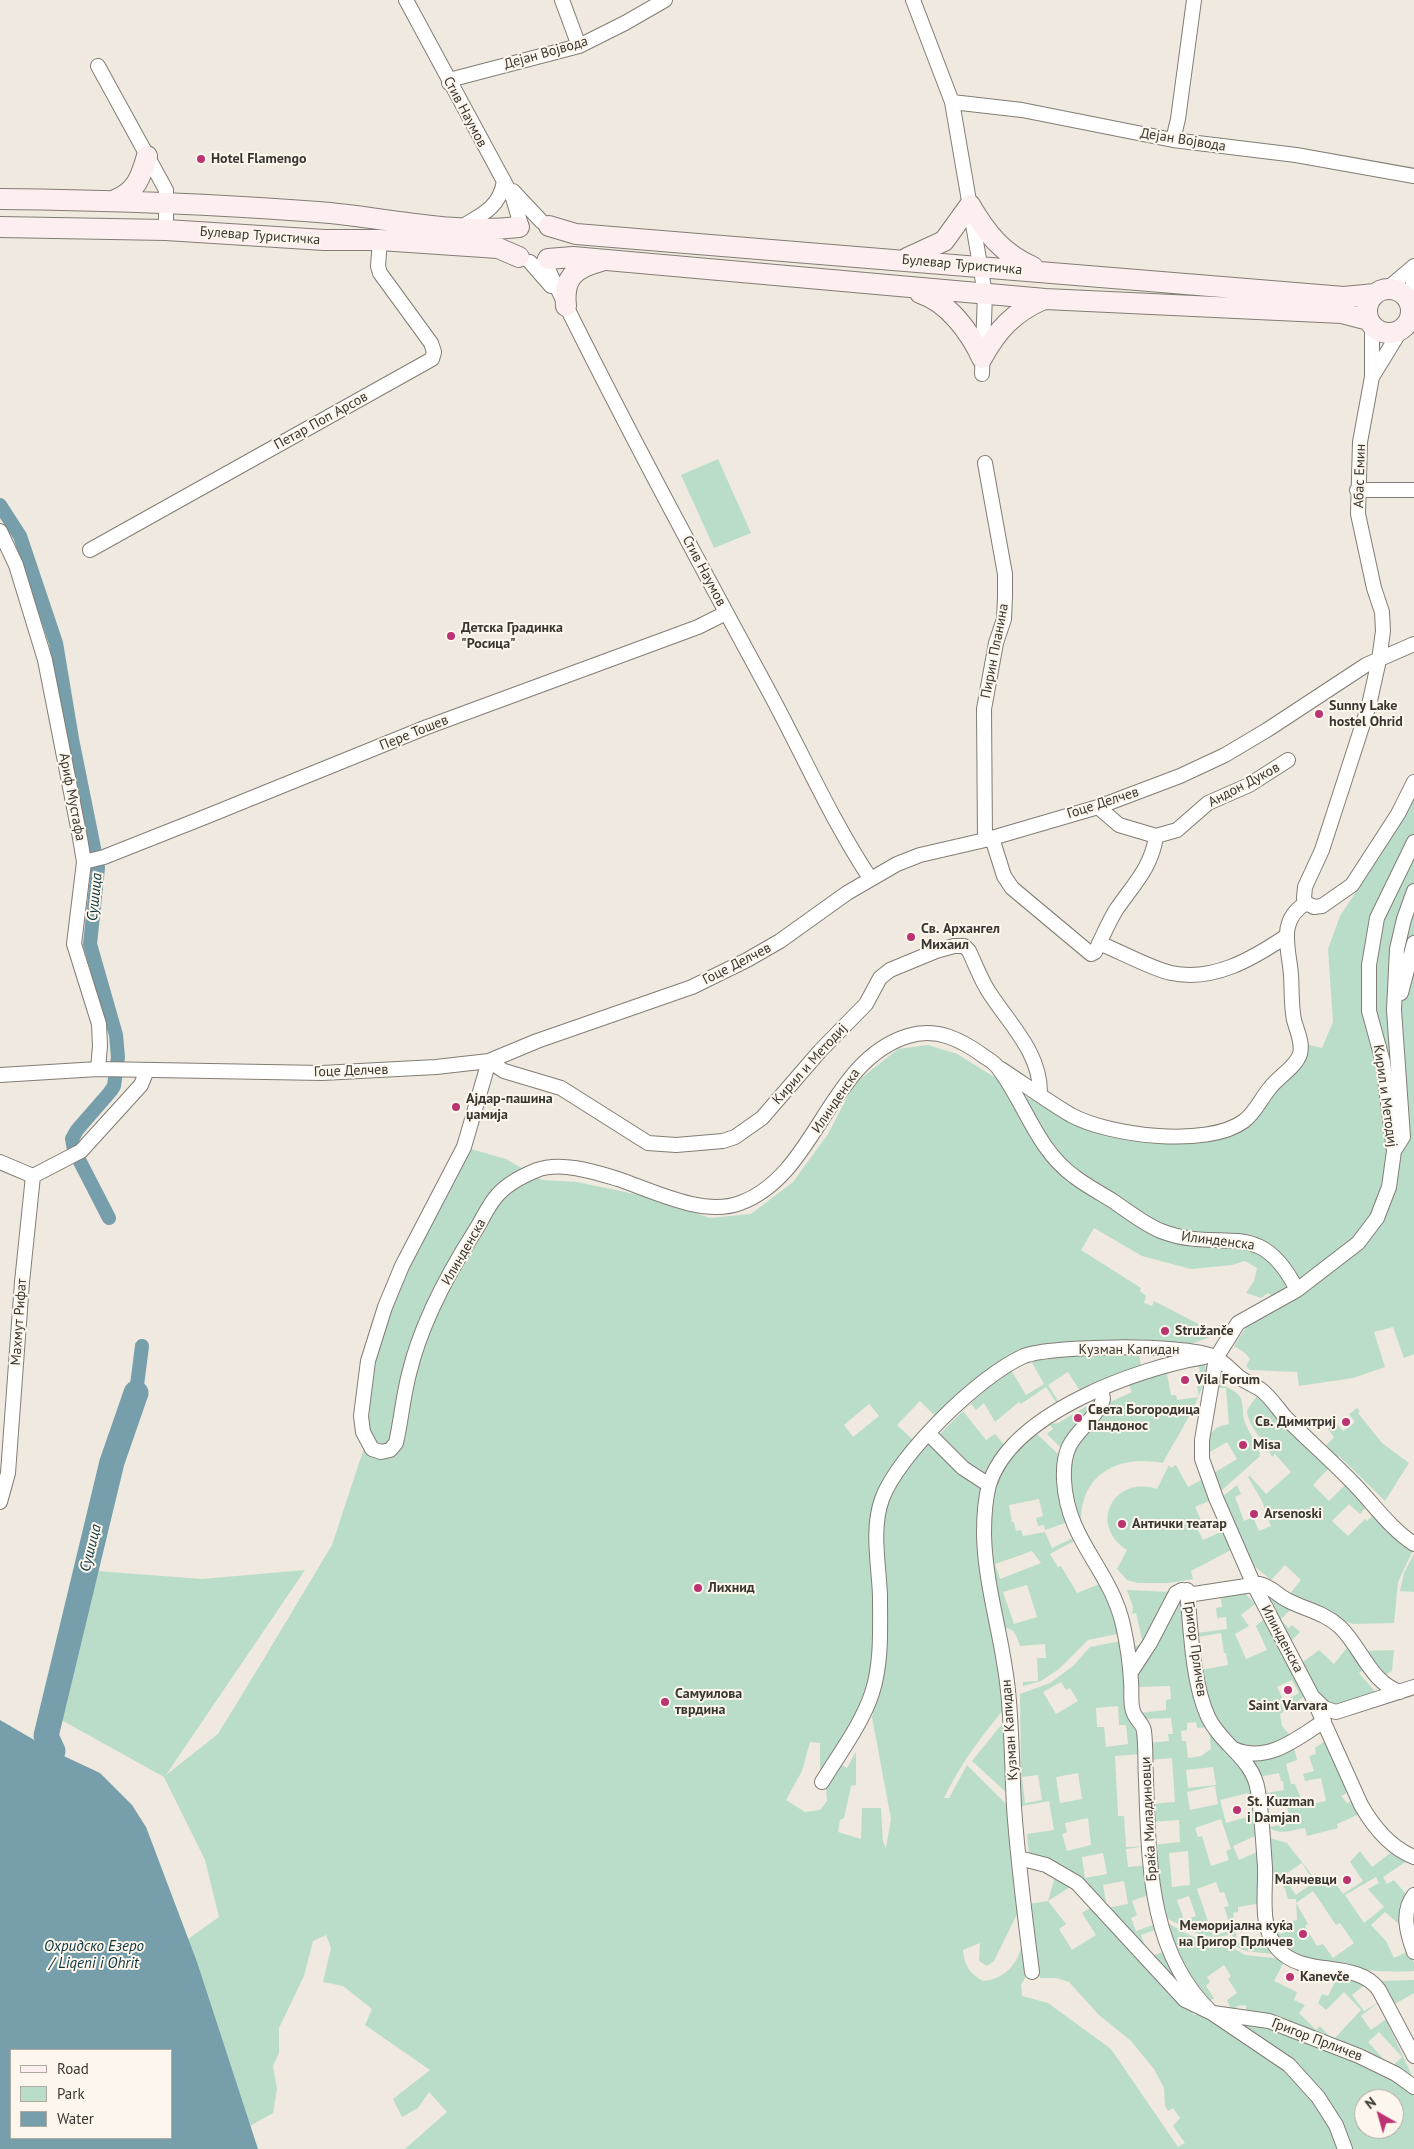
<!DOCTYPE html>
<html>
<head>
<meta charset="utf-8">
<style>
	body { margin:0 }
	#map { position:relative; width:1414px; height:2149px; overflow:hidden; background:#efe9df; font-family:"PT Sans",sans-serif }
	canvas { display:block }
	.legend { position:absolute; left:10px; top:2049px; width:162px; height:90px; box-sizing:border-box; background:#fcf6ec; border:1px solid #aea9a2; margin:0; padding:6px 9px; list-style:none; font-size:15px; color:#393632 }
	.legend li { display:flex; align-items:center; gap:10px; height:25px }
	.legend b { width:25px; border:1px solid #aea9a2 }
	.north { position:absolute; left:1354px; top:2089px; width:50px; height:50px; box-sizing:border-box; background:#fcf6ec; border:1px solid #aea9a2; border-radius:50%; rotate:322deg; font-size:14px; font-weight:700; line-height:20px; text-align:center; color:#393632 }
	.north::after { content:''; display:block; margin:auto; width:18px; height:22px; background:#bc3371; clip-path:polygon(50% 0,100% 100%,50% 72%,0 100%) }
</style>
</head>
<body>
<div id="map">
<canvas width="1414" height="2149"></canvas>
<ul class="legend">
<li><b style="height:6px;background:#fdeef0"></b>Road</li>
<li><b style="height:14px;background:#baddca"></b>Park</li>
<li><b style="height:14px;background:#769eab"></b>Water</li>
</ul>
<div class="north">N</div>
</div>
<script>
const c = document.querySelector('canvas').getContext('2d');
c.lineJoin = 'round';
function paint(path, color) { c.fillStyle = color; c.fill(path, 'evenodd'); }
function trace(path, color, width, dash) { c.strokeStyle = color; c.lineWidth = width; c.lineCap = dash ? 'butt' : 'round'; c.setLineDash(dash || []); c.stroke(path); }
function label(font, color, halo, rows, align = 'center') {
  c.font = font + ' "PT Sans",sans-serif'; c.lineWidth = 4; c.setLineDash([]); c.textBaseline = 'middle'; c.strokeStyle = halo; c.fillStyle = color; for (const [text, x, y, turn = 0] of rows) {
    c.save(); c.translate(x, y); c.rotate((+turn || 0) * Math.PI / 180); c.textAlign = isNaN(turn) ? turn : align; if (halo) c.strokeText(text, 0, 0); c.fillText(text, 0, 0); c.restore();
  }
}
paint(new Path2D(`
	M718 459 751 533 714 548 681 475Z
	M1414 790V1354L1404 1358 1393 1327 1374 1332 1385 1367 1353 1378 1299 1386 1297 1372 1250 1370 1246 1366 1250 1359 1245 1353 1234 1346C1247 1325 1256 1313 1278 1301L1268 1293 1261 1298 1246 1293 1254 1281 1257 1268 1245 1261 1232 1265 1191 1269 1142 1256 1094 1228 1081 1250 1141 1288 1140 1291 1146 1296 1144 1303 1152 1306 1154 1301 1218 1334 1191 1344 1107 1343 1028 1349 906 1449 889 1469 876 1498 871 1556 876 1625 870 1676 853 1721 820 1774V1743L810 1742 802 1771 786 1800 805 1812 820 1810 827 1801 826 1787 840 1764 847 1768 856 1752V1785L851 1786 844 1818 840 1820 838 1832 861 1839 862 1808H881L883 1842 886 1848 891 1819 872 1717 880 1684 884 1512 896 1482 927 1443 953 1465 985 1486 1003 1691V1710C980 1738 960 1765 944 1798H949L967 1765 1009 1807 1018 1912 994 1961 987 1966 979 1961 980 1943 963 1950C964 1965 970 1974 983 1981 1005 1979 1018 1964 1022 1944L1027 1974 1021 1985 1022 1996 1048 2003 1111 2049 1178 2147 1185 2143 1173 2126 1180 2118 1173 2108 1168 2111 1165 2106 1164 2088 1154 2069 1131 2041 1099 2015 1069 1982 1056 1978H1040L1028 1904 1048 1901 1056 1873 1075 1884 1194 2015C1218 2011 1300 2077 1314 2098 1325 2113 1332 2133 1341 2149H405L447 2112 429 2092 418 2108 402 2117 393 2099 430 2070 365 2025 372 2009 343 1986 323 1982 331 1948 326 1935 313 1941 304 1976 279 2028V2053L273 2066 277 2089 273 2113 250 2126 228 2058 125 1820 146 1827 188 1939 219 1917 205 1860 164 1777 56 1717 97 1571 202 1579 305 1570 166 1775 218 1734 265 1657 332 1545 366 1442 363 1432 375 1334 464 1147 506 1159 542 1180 577 1182 654 1198 710 1218 751 1214 793 1182 828 1134 854 1084 898 1049 928 1045 957 1054 1040 1105 1094 1123 1201 1135 1255 1110 1301 1043 1322 1048 1333 1022 1328 949 1340 916 1379 857 1412 799ZM920 1401 935 1416 913 1440 897 1425ZM869 1404 879 1416 853 1437 844 1425ZM1075 1884 1090 1908 1082 1913 1096 1935 1072 1950 1059 1929 1066 1924 1048 1901Z
	M1138 1349 1141 1366 1067 1400 1080 1391 1068 1372 1048 1385 1060 1404 1034 1422 1058 1405 1046 1387 1021 1404 1019 1402 995 1422 984 1403 976 1410 971 1404 963 1411 986 1440 995 1434 1005 1446 1015 1437 1000 1457 987 1479 964 1463 937 1437C961 1413 983 1389 1011 1370L1026 1395 1044 1384 1030 1359 1052 1355Z
	M1192 1363 1205 1365C1212 1384 1173 1443 1163 1463 1117 1454 1079 1475 1081 1525L1071 1503 1070 1461 1074 1447 1110 1402 1132 1392 1127 1381 1171 1369V1373L1167 1374 1171 1395H1176L1177 1400 1199 1397 1197 1386 1202 1385 1199 1367H1193Z
	M1216 1384C1224 1386 1235 1389 1240 1397 1244 1403 1242 1413 1244 1420 1248 1433 1259 1443 1260 1456L1221 1491 1212 1474 1237 1459 1227 1442 1205 1455C1209 1436 1208 1428 1229 1424L1226 1388H1215Z
	M1259 1393 1330 1467 1313 1485 1329 1501 1347 1483 1367 1506 1360 1514 1349 1504 1332 1521 1348 1536 1365 1519 1367 1521 1375 1513 1414 1548 1398 1582 1394 1623 1354 1624 1343 1621 1288 1596 1301 1580 1285 1565 1271 1580 1252 1564 1222 1497 1237 1485 1241 1494 1235 1497 1244 1521 1253 1517 1259 1531 1271 1526 1262 1501 1248 1477 1260 1468 1250 1476 1266 1494 1291 1472 1275 1454 1272 1457C1266 1442 1247 1426 1247 1410Z
	M1097 1400 1063 1450 1047 1434 1053 1429 1049 1424 1058 1423Z
	M1357 1408 1360 1411 1358 1413 1382 1443 1409 1463 1385 1501 1339 1456 1334 1460 1323 1449 1334 1437 1328 1429 1336 1423 1343 1431 1355 1422 1349 1414Z
	M1035 1432 1060 1456 1068 1522 1045 1530 1044 1525 1038 1526 1036 1518 1043 1516 1039 1499 1009 1505 1012 1522H1014L1016 1531 1021 1530 1023 1536 1045 1532 1052 1548 1075 1537 1076 1540 1050 1554 1058 1567 1061 1566 1077 1593 1102 1583 1082 1554 1083 1552 1103 1578 1122 1633 1088 1640 1059 1669 1041 1681 1023 1686V1682L1038 1681 1037 1658H1046L1045 1644 1020 1646C1017 1637 1015 1628 1004 1628L994 1581 989 1535 993 1487 1008 1460ZM1032 1551 1041 1563 1000 1579 995 1564ZM1027 1585 1037 1617 1014 1624 1003 1592Z
	M1169 1465 1171 1468 1176 1465 1188 1487 1203 1479 1211 1500 1195 1507 1204 1527 1198 1530 1203 1540 1225 1530 1233 1549 1191 1571 1193 1579 1169 1583H1138L1127 1580 1117 1569 1127 1550C1088 1525 1113 1475 1157 1489Z
	M1414 1554V1592L1400 1591 1404 1573Z
	M1263 1588 1279 1601 1293 1607 1280 1620 1289 1628 1292 1625 1300 1632 1289 1643 1303 1662 1319 1650 1334 1664 1349 1645 1367 1667 1359 1673 1378 1695 1339 1708 1326 1705 1285 1638 1262 1592Z
	M1127 1590 1170 1592 1138 1653 1132 1647 1143 1644 1136 1613 1132 1614 1133 1607Z
	M1220 1593H1245L1255 1604 1241 1615 1249 1626 1235 1634 1246 1659 1267 1650 1256 1626 1265 1618 1306 1695 1280 1714 1282 1726 1292 1738 1281 1745 1240 1748 1212 1716 1201 1670 1228 1665 1226 1653H1224L1221 1633 1198 1637 1197 1633 1227 1629 1226 1617 1217 1618 1216 1608 1222 1607ZM1292 1680 1299 1693 1284 1701 1277 1687Z
	M1179 1595 1183 1597C1188 1641 1189 1694 1213 1733 1223 1751 1245 1759 1252 1778 1264 1810 1261 1869 1262 1903L1238 1907V1912L1233 1913 1237 1942 1246 1941 1247 1945 1267 1943 1264 1921 1269 1939 1281 1955 1246 1951 1237 1947 1232 1934C1199 1943 1191 1927 1162 1917L1156 1886 1153 1845 1180 1842 1179 1820 1151 1822V1804L1175 1802 1172 1758 1149 1760 1148 1743 1169 1741 1168 1734H1173L1171 1718 1146 1719 1139 1713 1166 1710V1700L1171 1699 1170 1686 1138 1687 1137 1678ZM1196 1722 1197 1728 1209 1727 1211 1749 1201 1756 1188 1758 1186 1741H1182L1181 1731 1187 1730V1723ZM1213 1767 1216 1785 1188 1788 1186 1770ZM1215 1786 1218 1804 1190 1810 1187 1792ZM1248 1793 1254 1815 1226 1823 1220 1800ZM1221 1819 1231 1849 1226 1851 1229 1860 1211 1866 1202 1836 1198 1837 1195 1828ZM1255 1836 1261 1850 1239 1860 1233 1846ZM1188 1851 1190 1885 1172 1887 1169 1853ZM1216 1882 1220 1893 1224 1892 1229 1906 1224 1907 1232 1930 1213 1936 1197 1889ZM1189 1896 1196 1916 1184 1920 1177 1900Z
	M1121 1641 1129 1711 1140 1729 1141 1754 1115 1756 1118 1816H1124L1126 1847 1147 1846 1126 1849 1128 1867 1148 1865 1151 1894 1132 1901 1137 1915 1131 1918 1136 1931 1156 1924 1152 1910 1155 1908 1160 1928 1141 1935 1149 1957 1168 1950 1173 1966 1197 2004 1185 1995 1130 1939 1086 1887 1061 1868 1029 1855 1027 1834 1054 1830 1049 1801 1022 1806 1017 1778 1021 1777 1020 1694 1050 1683 1073 1666 1090 1647ZM1061 1682 1066 1690 1070 1688 1078 1701 1056 1714 1043 1692ZM1118 1706 1119 1725H1126L1128 1744 1106 1747 1104 1727H1097L1096 1708ZM1078 1773 1082 1799 1060 1803 1056 1777ZM1038 1775 1042 1800 1025 1803 1022 1777ZM1088 1818 1091 1845 1067 1851 1062 1834 1067 1832 1065 1823ZM1103 1853 1107 1874 1085 1878 1082 1857ZM1124 1881 1128 1904 1107 1908 1103 1885Z
	M1394 1650 1392 1671 1385 1675 1366 1651Z
	M1006 1719 1009 1795 972 1761Z
	M1325 1741 1350 1791 1341 1796 1347 1803 1354 1800 1362 1813 1337 1824 1338 1828 1307 1836 1305 1828C1293 1830 1278 1836 1269 1827L1290 1823 1287 1804 1266 1806 1261 1794 1284 1790 1283 1781H1281L1279 1773 1258 1777 1247 1756 1293 1744 1297 1760 1286 1764 1291 1784H1295L1304 1806 1326 1801 1321 1778 1305 1781 1303 1774 1314 1771 1309 1756 1316 1754 1315 1748Z
	M1266 1837 1287 1843 1315 1879 1323 1882 1332 1878 1343 1894 1363 1881 1350 1862 1360 1851 1372 1867 1393 1851 1410 1859 1383 1877 1387 1884 1394 1880 1407 1895 1401 1926 1385 1912 1371 1925 1386 1941 1394 1958 1409 1951 1414 1963V1971C1369 1974 1326 1966 1284 1951L1270 1922H1276L1280 1934 1292 1930 1291 1921 1297 1920 1296 1899H1288L1285 1889 1278 1880 1268 1881ZM1302 1863 1314 1882 1296 1895 1283 1876ZM1376 1877 1379 1883 1368 1889 1384 1907 1364 1923 1345 1895ZM1313 1891 1336 1925 1340 1923 1354 1943 1333 1958 1323 1944 1317 1946 1305 1926 1308 1924 1296 1903Z
	M1166 1922C1187 1934 1205 1947 1229 1938L1233 1948 1245 1955 1283 1959 1349 1977 1366 1984 1352 1995 1364 2011 1379 2002 1361 2016 1371 2030 1389 2017 1391 2021 1388 2024 1414 2080 1246 2012V2005L1237 2006 1235 2012 1225 2010 1230 2006 1227 2000 1237 1993 1228 1979 1231 1976 1224 1965 1207 1977 1210 1982 1206 1986 1214 1998 1207 2003 1179 1968ZM1284 1962 1320 1979 1322 1975 1335 1982 1328 1996 1322 1994 1318 2003 1326 2010 1344 1992 1361 2010 1333 2040 1320 2026 1316 2030 1299 2013 1305 2005 1294 2000 1297 1992 1274 1981ZM1379 2032 1402 2057 1391 2067 1368 2042Z
	M1414 1980V1993L1393 2005 1380 1981Z
	M1222 2018 1258 2021 1373 2065 1414 2093V2149H1350L1332 2109ZM1364 2099H1394V2129H1364Z`), '#baddca');
paint(new Path2D(`
	M0 1720 53 1751 100 1773 132 1805 146 1827 197 1962 258 2149H0ZM11 2050H171V2138H11Z`), '#769eab');
trace(new Path2D(`
	M0 505 20 536 56 643 72 739 98 868 90 944 116 1035 118 1057 114 1086 110 1092 77 1130 72 1139 74 1150 109 1218
	M136 1393 142 1346`), '#769eab', 14);
trace(new Path2D(`
	M53 1751 46 1736 112 1462 136 1393`), '#769eab', 25);
const street = new Path2D(`
	M406 0 513 198 521 225
	M562 0 579 46
	M913 0 952 102 985 294 982 374
	M98 66 166 190V230
	M449 83 453 79 579 46 625 23 665 0
	M952 102 1022 110 1173 140 1296 155 1414 176
	M1173 140 1178 119 1194 0
	M513 191 542 222
	M461 227C482 215 500 207 504 181
	M544 261C614 405 690 546 766 686 801 750 830 818 870 878
	M530 262 551 286
	M1387 289 1414 266
	M1408 298 1414 281
	M1402 328 1372 377 1360 442 1358 514 1374 588 1382 612 1383 631 1379 660 1369 705 1322 850 1305 887 1304 898 1306 903 1314 907 1322 906 1352 885 1398 814 1414 782
	M1372 377V324
	M985 463 1005 574V597L1004 619 996 643 984 709 985 840
	M1357 490H1414
	M0 531 16 565 45 660 80 838 84 862 74 944 99 1024 100 1046 98 1069
	M90 550 432 359 434 352 431 343 380 273 378 266 380 240
	M1098 807 1119 825 1156 836 1177 830 1208 803 1249 785 1288 760
	M992 838 1004 876 1012 888 1091 954 1095 952C1102 938 1108 923 1116 910 1133 885 1152 867 1156 836
	M84 862 104 857 205 817 427 727 698 627 726 613
	M1099 943C1119 951 1152 969 1171 973 1213 982 1252 959 1285 937
	M1401 993 1414 943
	M1001 1069C1024 1084 1047 1101 1071 1115 1109 1136 1208 1148 1244 1121 1256 1112 1261 1098 1270 1088 1278 1077 1296 1067 1300 1054 1303 1043 1297 1031 1294 1020 1291 1005 1292 990 1291 975 1289 948 1277 921 1306 903
	M0 1075 98 1069 322 1073 436 1067 489 1061 537 1041 692 987 747 960 780 941 847 893 897 864 920 855 985 840 1098 807 1180 776 1225 755 1267 730 1366 665 1414 644
	M1040 1094C1041 1052 1008 1023 987 989 980 977 975 964 969 951L964 946H954L936 951 890 970 880 978 866 1004 820 1051 762 1118 735 1137 723 1141 676 1145 648 1143 561 1088 504 1071 489 1061 464 1147 402 1266 385 1307 368 1361 361 1416 363 1432 372 1449 381 1452 390 1450 396 1443C401 1421 403 1397 409 1374 421 1323 447 1275 475 1231 482 1220 487 1208 495 1198 505 1185 522 1176 537 1170 561 1161 595 1172 618 1179 653 1191 704 1217 740 1203 817 1175 827 1061 908 1036 937 1027 962 1040 985 1057 990 1060 996 1064 999 1069 1026 1105 1037 1150 1075 1177 1087 1186 1100 1193 1113 1201 1129 1212 1144 1224 1161 1231 1222 1255 1259 1214 1297 1290L1238 1323 1216 1358 1202 1440V1459L1216 1498 1254 1585 1312 1696 1361 1805C1373 1826 1391 1848 1414 1857
	M1394 1151 1403 1137 1394 1010 1397 949 1404 919 1414 891
	M0 1162 33 1176 22 1282 8 1473 0 1502
	M33 1176 81 1151 141 1085 147 1070
	M1297 1290 1358 1243 1377 1218 1389 1187 1394 1151 1383 1062 1369 1011V965L1377 918 1414 842
	M1101 1388 1103 1399 1101 1405C1081 1436 1062 1437 1064 1480 1067 1541 1110 1568 1123 1625 1127 1643 1130 1662 1131 1681 1132 1690 1130 1702 1133 1711 1135 1719 1143 1723 1144 1731 1146 1747 1145 1764 1146 1780 1149 1861 1148 1953 1212 2013
	M929 1434 963 1468 989 1485
	M1187 1590C1191 1630 1192 1681 1208 1717 1222 1746 1253 1758 1258 1791 1262 1816 1263 1841 1265 1867 1266 1892 1259 1926 1277 1948 1303 1979 1356 1958 1379 1990L1414 2056
	M1131 1672 1150 1643 1176 1593 1182 1590 1194 1594 1259 1584C1271 1586 1278 1596 1289 1601 1307 1610 1325 1613 1340 1627 1361 1647 1371 1683 1400 1692
	M1315 1699 1324 1708 1336 1712 1414 1687
	M1234 1749C1267 1764 1298 1738 1324 1721
	M822 1782C839 1754 862 1724 872 1693 882 1663 880 1627 880 1596 879 1565 871 1530 882 1499 898 1455 980 1375 1024 1356 1052 1345 1184 1344 1212 1356 1222 1360 1231 1370 1239 1377 1246 1382 1253 1385 1260 1389 1270 1396 1278 1409 1286 1418 1309 1441 1333 1462 1356 1486 1375 1506 1391 1529 1414 1544
	M1019 1858 1046 1865 1077 1883 1185 2000 1212 2013 1289 2065 1318 2097 1336 2125 1345 2149
	M1414 1895C1401 1912 1407 1933 1414 1952
	M1032 1972C1025 1918 1018 1863 1014 1807 1012 1768 1012 1729 1008 1691 1003 1638 985 1587 984 1534 984 1519 985 1500 989 1485 1011 1413 1138 1368 1204 1357
	M1213 2013 1269 2021 1359 2056 1396 2074 1414 2087`);
const secondary = new Path2D(`
	M0 199C107 200 212 204 318 212 384 217 452 235 519 227
	M115 200C136 192 141 177 147 156
	M549 226 576 234 1344 297 1375 294
	M0 227 166 230 324 240H380L498 248 519 257
	M907 258 944 241 970 205C986 233 1003 254 1033 267
	M548 259 573 257 1045 299 1342 313 1369 320
	M1367 311a22 22 0 1 1 44 0a22 22 0 1 1-44 0Z
	M920 293C948 302 970 332 982 358
	M566 306C563 278 574 268 601 261
	M982 358C997 330 1014 312 1044 299`);
trace(street, '#827d74', 16);
trace(secondary, '#827d74', 22);
trace(street, '#fff', 14);
trace(secondary, '#fdeef0', 20);
for (const [x, y, r, color] of [
	[201,159,5,"#bc3371"],
	[451,636,5,"#bc3371"],
	[1319,714,5,"#bc3371"],
	[911,937,5,"#bc3371"],
	[456,1107,5,"#bc3371"],
	[1165,1331,5,"#bc3371"],
	[1185,1380,5,"#bc3371"],
	[1078,1418,5,"#bc3371"],
	[1346,1422,5,"#bc3371"],
	[1243,1445,5,"#bc3371"],
	[1254,1514,5,"#bc3371"],
	[1122,1524,5,"#bc3371"],
	[698,1588,5,"#bc3371"],
	[1288,1690,5,"#bc3371"],
	[665,1702,5,"#bc3371"],
	[1237,1810,5,"#bc3371"],
	[1347,1880,5,"#bc3371"],
	[1303,1934,5,"#bc3371"],
	[1290,1977,5,"#bc3371"]
]) { const dot = new Path2D(); dot.arc(x, y, r, 0, 2 * Math.PI); c.fillStyle = color; c.fill(dot); trace(dot, '#fcf6ec', 2); }
label('14px', '#393632', '#fcf6ec', [
	["Дејан Војвода",546,53,-16],
	["Стив Наумов",465,112,62],
	["Дејан Војвода",1183,140,9],
	["Булевар Туристичка",260,236,4],
	["Булевар Туристичка",962,265,5],
	["Петар Поп Арсов",321,421,-29],
	["Абас Емин",1360,476,-88],
	["Стив Наумов",704,571,62],
	["Пирин Планина",995,651,-79],
	["Пере Тошев",414,733,-22],
	["Андон Дуков",1244,785,-28],
	["Ариф Мустафа",72,797,79],
	["Гоце Делчев",1103,803,-18],
	["Гоце Делчев",737,964,-27],
	["Кирил и Методиј",810,1064,-48],
	["Гоце Делчев",351,1071,-2],
	["Кирил и Методиј",1385,1096,82],
	["Илинденска",836,1101,-56],
	["Илинденска",1218,1241,7],
	["Илинденска",464,1252,-60],
	["Махмут Рифат",19,1322,-86],
	["Кузман Капидан",1129,1350],
	["Илинденска",1282,1639,62],
	["Григор Прличев",1195,1649,82],
	["Кузман Капидан",1010,1730,-94],
	["Браќа Миладиновци",1149,1819,-93],
	["Григор Прличев",1317,2040,21]
]);
label('bold 14px', '#393632', '#fcf6ec', [
	["Hotel Flamengo",211,159],
	["Детска Градинка",461,628],
	["\"Росица\"",461,644],
	["Sunny Lake",1329,706],
	["hostel Ohrid",1329,722],
	["Св. Архангел",921,929],
	["Михаил",921,945],
	["Ајдар-пашина",466,1099],
	["џамија",466,1115],
	["Stružanče",1175,1331],
	["Vila Forum",1195,1380],
	["Света Богородица",1088,1410],
	["Пандонос",1088,1426],
	["Св. Димитриј",1336,1422,"right"],
	["Misa",1253,1445],
	["Arsenoski",1264,1514],
	["Антички театар",1132,1524],
	["Лихнид",708,1588],
	["Самуилова",675,1694],
	["тврдина",675,1710],
	["Saint Varvara",1288,1706,"center"],
	["St. Kuzman",1247,1802],
	["i Damjan",1247,1818],
	["Манчевци",1337,1880,"right"],
	["Меморијална куќа",1293,1926,"right"],
	["на Григор Прличев",1293,1942,"right"],
	["Kanevče",1300,1977]
], 'left');
label('italic 15px', '#0c343e', '#fcf6ec', [
	["Сушица",95,897,-84],
	["Сушица",91,1548,-76],
	["Охридско Езеро",94,1947],
	["/ Liqeni i Ohrit",94,1964]
]);
</script>
</body>
</html>
